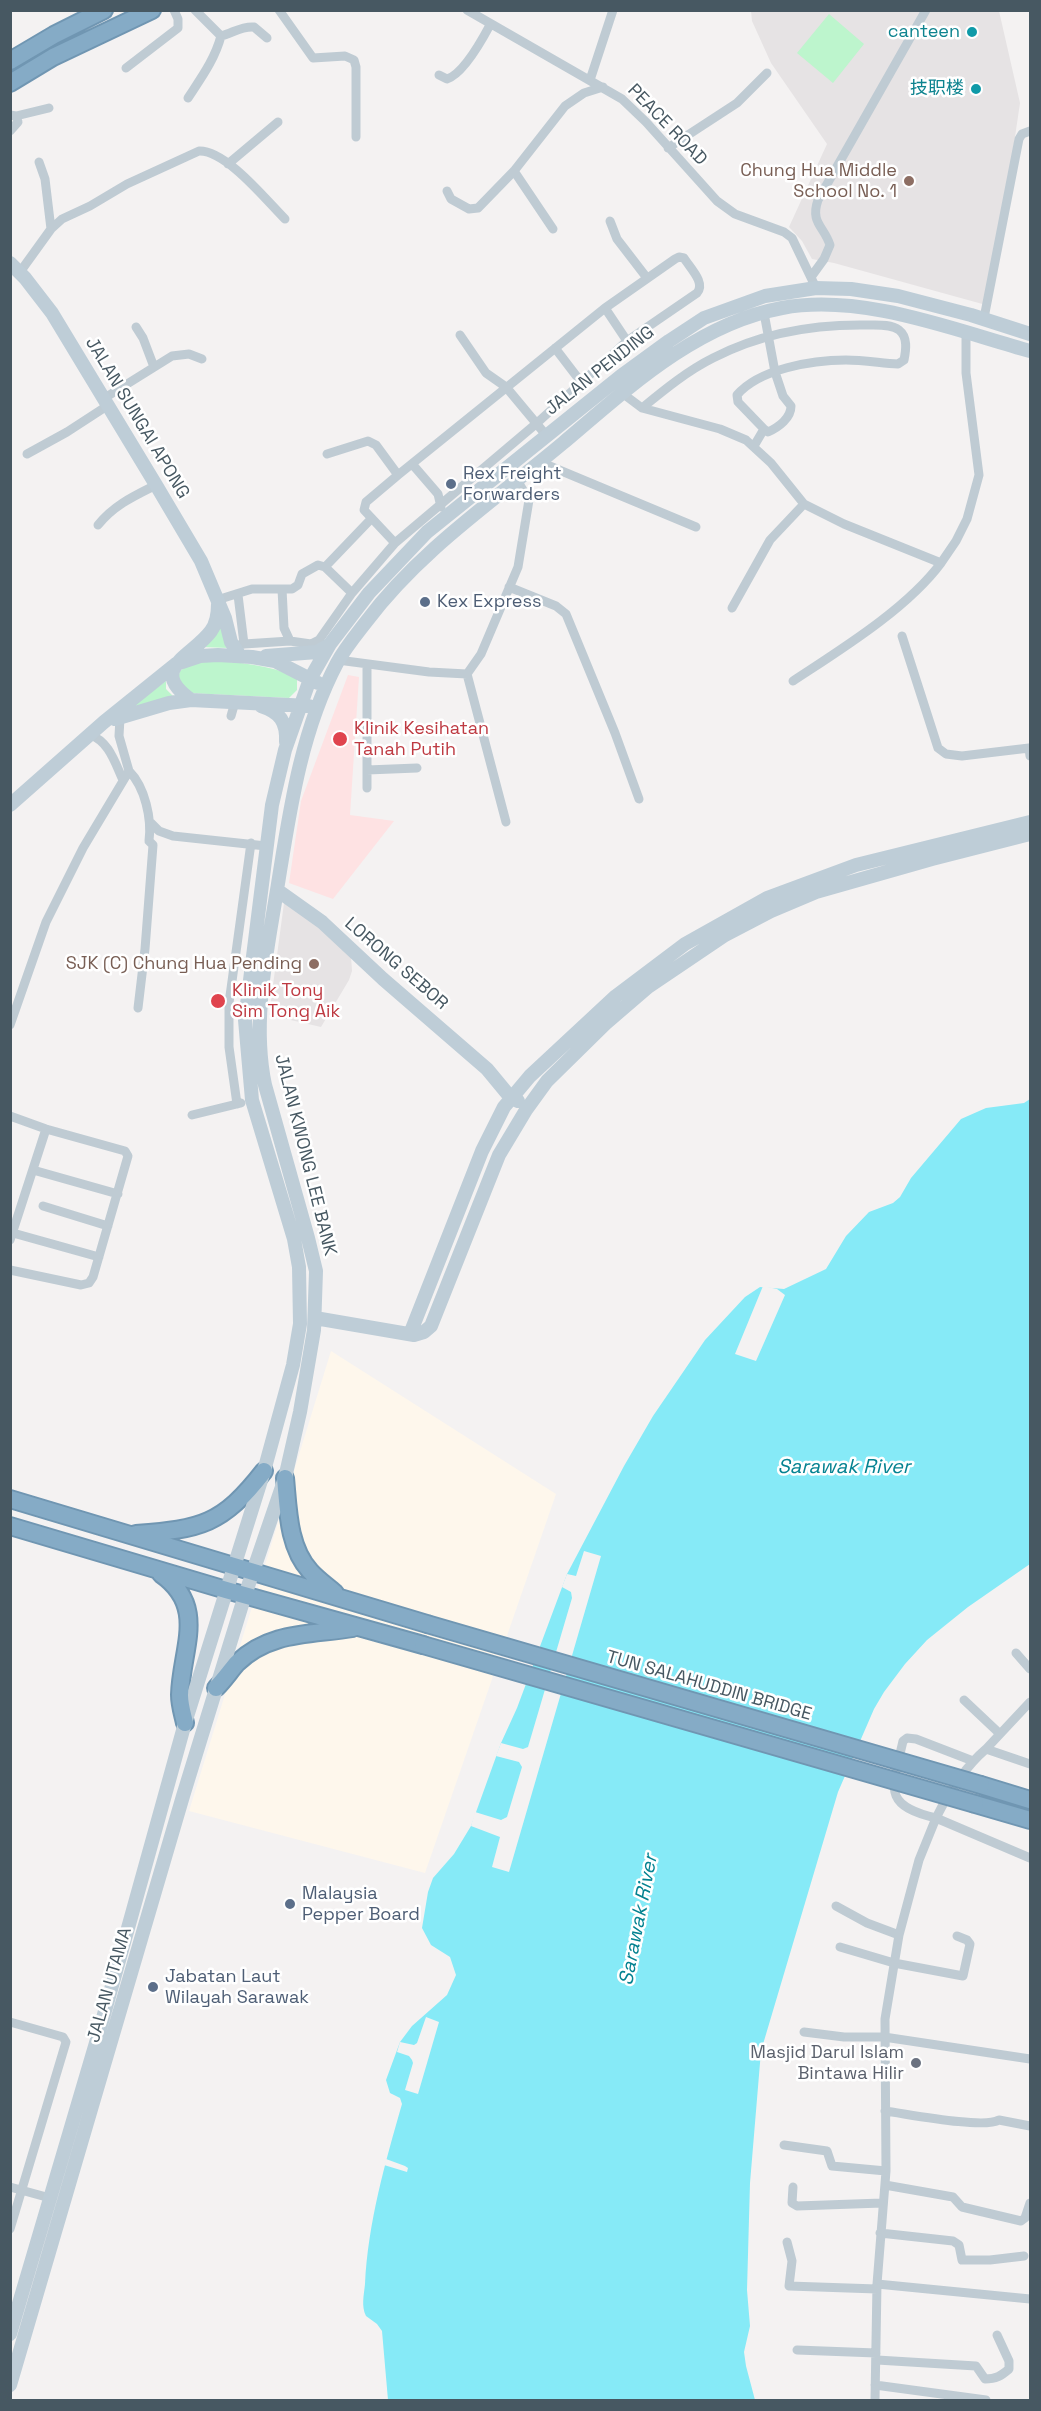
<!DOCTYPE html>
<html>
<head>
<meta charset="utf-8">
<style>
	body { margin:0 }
	#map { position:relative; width:1041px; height:2411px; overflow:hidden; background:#f4f2f2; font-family:"Space Grotesk",sans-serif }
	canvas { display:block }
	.frame { position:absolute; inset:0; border:12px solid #475862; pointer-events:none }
</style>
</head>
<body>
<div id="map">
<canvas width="1041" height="2411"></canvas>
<div class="frame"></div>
</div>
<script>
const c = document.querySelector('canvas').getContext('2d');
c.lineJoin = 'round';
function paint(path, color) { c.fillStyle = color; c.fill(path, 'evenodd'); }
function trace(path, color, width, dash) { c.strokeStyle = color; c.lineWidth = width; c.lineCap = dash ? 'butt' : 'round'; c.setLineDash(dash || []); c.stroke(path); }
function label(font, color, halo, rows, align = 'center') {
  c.font = font + ' "Space Grotesk","Noto Sans SC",sans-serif'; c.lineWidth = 5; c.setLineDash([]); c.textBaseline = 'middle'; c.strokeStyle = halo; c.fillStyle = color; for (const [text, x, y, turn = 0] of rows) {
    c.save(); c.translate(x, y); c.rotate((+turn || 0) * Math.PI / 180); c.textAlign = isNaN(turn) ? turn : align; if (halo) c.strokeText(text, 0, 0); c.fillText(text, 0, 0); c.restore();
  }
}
paint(new Path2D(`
	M331 1351 556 1494 425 1873 189 1811Z`), '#fef7ec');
paint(new Path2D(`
	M751 11H999L1020 103 1003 218 986 305 834 263 812 259 802 241 789 227 827 144 771 63 752 21Z
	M284 903 310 913 351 956 352 971 349 980 321 1027 269 1015Z`), '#e6e3e4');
paint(new Path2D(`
	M348 675 359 677 350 815 394 821 333 899 289 883 301 801Z`), '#fee2e3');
paint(new Path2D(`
	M829 14 864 44 833 83 797 53Z
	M222 621 229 648 202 647Z
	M209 661C241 662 268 665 297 677V690L289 698 188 693 178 679 180 671 190 664Z
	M166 681V689L173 696 128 709Z`), '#bdf5cd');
paint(new Path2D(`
	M1030 1099V1564L968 1607 927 1640 905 1664 884 1692 874 1709 838 1792 761 2051 750 2183 747 2290 750 2326 744 2352 746 2366 755 2400H388L382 2331 377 2324 366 2316C361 2306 364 2295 365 2284 368 2223 385 2163 402 2104L400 2098 390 2093 386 2080 400 2042 412 2026 447 1995 456 1975 450 1957 431 1945 422 1928 428 1892 433 1878 454 1854 471 1826 501 1743 517 1708 567 1574 624 1466 653 1416 705 1340 745 1297 760 1287 784 1289 826 1269 846 1236 869 1212 893 1203 900 1197 911 1178 961 1119 986 1108 1024 1103Z`), '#86eaf7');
paint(new Path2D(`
	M763 1286 777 1289 785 1295 756 1361 735 1354Z
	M584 1551 601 1556 509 1872 492 1867 500 1837 471 1826 475 1812 501 1820 507 1817 522 1767 519 1762 496 1756 501 1743 523 1749 528 1747 572 1598 571 1592 562 1587 567 1574 576 1576Z
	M426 2017 439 2022 418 2094 405 2090 413 2063 412 2060 409 2056 397 2052 400 2042 414 2045 417 2043Z
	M386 2159 405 2166 408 2168 407 2172 384 2165Z`), '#f4f2f2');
const highway = new Path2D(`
	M10 61 54 35 104 10
	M10 83 53 57 152 10
	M285 1478C288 1509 288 1547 310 1571 317 1579 327 1586 335 1593
	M10 1499 427 1624
	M10 1526 226 1590 423 1645
	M136 1534C201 1529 222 1525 264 1471
	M161 1574C208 1607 181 1649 180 1695 180 1705 183 1714 185 1723
	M216 1688C224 1680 230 1671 237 1663 270 1631 311 1635 353 1628
	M981 1785 1030 1800
	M975 1804 1030 1820`);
trace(highway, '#7096b2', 20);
trace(new Path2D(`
	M195 10 221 36C233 33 241 26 254 27L267 38
	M279 10 313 58 345 56 354 60 356 67V137
	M467 10 622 99 646 122 717 201 735 214 784 232 792 238 816 288
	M126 68 178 28V19L174 10
	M439 75 447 79C463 74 482 40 490 25
	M590 80 613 10
	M188 98C201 78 215 59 221 36
	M10 115 16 116 49 108
	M10 131 18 122 16 116
	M668 148 737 103 767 73
	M39 162 45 179 51 229
	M228 164 278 122
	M514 171 553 229
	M447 191 451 199 469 209 478 208 514 171 565 106 584 93 603 87
	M610 221 617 239 647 278
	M20 272 51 229 62 219 90 206 127 184 199 151C226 150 266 200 285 219
	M811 277 824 259 830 245C824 226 810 223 818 200L926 10
	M605 308 627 341
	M764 313 775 372 783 396 791 406C791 418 779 427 768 432L764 429
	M984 318 1019 139 1022 134 1030 131
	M136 327 143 338 154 367
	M460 335 486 373 506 387 546 435
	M555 348 581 382
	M622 393 642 408 720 429 746 440 771 463 804 504 844 524 941 563C907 609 840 650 793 681
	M103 399 172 356 189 354 202 359
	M642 408C664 390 687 371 713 358 761 333 815 324 868 325 878 325 891 324 899 330 908 337 906 350 904 360L898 364C881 363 863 360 846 360 812 360 759 369 737 395L738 402 764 429 754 446
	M27 454 67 432 107 406
	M540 462 696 527
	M413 465 438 494 441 507
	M98 525C114 505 134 496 156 485
	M395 543 364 510 366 502 398 475
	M941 563 956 541 967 519 979 475 966 373V333
	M325 567 371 519
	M509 587 556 606 566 614 615 733 639 799
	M282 589 284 628 290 641
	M238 595 244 644
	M217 600 252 589H292L298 585 302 574 318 565 325 567 352 593
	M732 608 770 540 804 504
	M902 636 938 748 946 754 962 756 1029 748 1030 756
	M234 646 244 644 290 641 311 644 319 640 352 593 395 543 537 423 627 341 697 293C706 283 690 268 684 258L679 257 675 259 605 308 398 475 376 445 368 441 327 454
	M338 660 429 672 467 674
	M231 716 235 702
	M90 735C109 741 115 763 123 780
	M367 770 417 768
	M129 771C145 787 152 819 149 841L153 845 145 949 138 1008
	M367 788V664
	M506 822 467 674 481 654 518 567 529 500 517 480
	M151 823 159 831 173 836 266 846
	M10 1025 46 922 83 848 129 771 119 736 120 718
	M237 1104 229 1047V1003L251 843
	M192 1115 241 1103
	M10 1116 46 1129 125 1151 128 1156 93 1277 89 1283 81 1285 10 1270
	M33 1170 118 1194
	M43 1206 108 1226
	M13 1233 99 1257
	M10 1240 46 1129
	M1016 1653 1030 1669
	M964 1700 999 1733
	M1030 1702 986 1749 1030 1764
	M973 1761 916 1739 907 1738 903 1741C893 1786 880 1805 936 1818 949 1792 965 1767 986 1749
	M836 1906 867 1923 899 1935
	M840 1947 894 1963 963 1976 970 1944 967 1940 957 1936
	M10 2022 63 2037 66 2042 10 2229
	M804 2032 844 2037H884L1030 2059
	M885 2111C908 2114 983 2129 999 2120L1030 2126
	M784 2145 827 2151 832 2166 886 2171
	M885 2185 953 2197 962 2207 1021 2221 1025 2218 1030 2203
	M10 2187 50 2198
	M793 2187 792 2203 797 2206 882 2203
	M880 2233 953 2241 959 2245 962 2260H990L1024 2256
	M787 2242 792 2261 789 2286 877 2289
	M877 2284 1030 2299
	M797 2350 876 2353
	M877 2360 976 2366 985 2379C996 2379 1001 2376 1009 2369V2361L997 2335
	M875 2385 986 2400
	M875 2400 877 2284 886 2171 885 2019 899 1935 919 1860 936 1818 1030 1858`), '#bfcbd3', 9);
trace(new Path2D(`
	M10 263 25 278 52 313 156 485 201 561 225 618 231 642 240 656
	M266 656 317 652 329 645
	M191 700C147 668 192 657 211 631 217 623 218 613 218 604
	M261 706C280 712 287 722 286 742
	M115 719 169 703 191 700 309 706
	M10 805 104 722 176 664 200 656 218 655 252 657 275 661 318 683
	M277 890 322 922 383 979 487 1069 511 1098 518 1101
	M315 1318 414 1335 424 1332 431 1326 499 1155 526 1110 547 1081 605 1024 648 987 725 935 771 911 816 892 932 859 1030 834
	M410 1334 482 1151 504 1107 530 1076 616 996 685 944 767 898 856 865 1030 822
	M10 2334 98 2036 185 1723 264 1471 293 1365 300 1324 299 1267 294 1239 252 1100 245 1020 272 805 285 750 310 679 330 644 369 593 427 532 621 376 669 341 704 318 765 296 816 288 851 289 898 296 971 315 1030 334
	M10 2385 183 1796 245 1595 285 1478 300 1412 314 1330 316 1271 308 1238 265 1085C252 1023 266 957 276 896 289 817 299 735 337 663 345 648 356 635 366 622 420 550 495 500 563 443 628 388 696 324 782 308 862 293 954 330 1030 351`), '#becdd7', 14);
trace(highway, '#85abc6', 16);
const highwayBridge = new Path2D(`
	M427 1624 981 1785
	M423 1645 975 1804`);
trace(highwayBridge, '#7096b2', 20, []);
trace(highwayBridge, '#85abc6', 16);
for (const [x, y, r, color] of [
	[972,32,6,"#0f9aa8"],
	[976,89,6,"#0f9aa8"],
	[909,181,6,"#8d6e63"],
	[451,484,6,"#5c6f8a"],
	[425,602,6,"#5c6f8a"],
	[340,739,8,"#e0444e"],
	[314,964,6,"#8d6e63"],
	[218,1001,8,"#e0444e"],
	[290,1904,6,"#5c6f8a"],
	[153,1987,6,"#5c6f8a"],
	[916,2063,6,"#6b7280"]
]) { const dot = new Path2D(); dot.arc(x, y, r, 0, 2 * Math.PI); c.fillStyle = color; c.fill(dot); trace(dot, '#fff', 2); }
label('18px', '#0d838f', '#fff', [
	["canteen",960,32],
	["技职楼",964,89]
], 'right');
label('18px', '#475862', '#fff', [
	["PEACE ROAD",667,125,46],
	["JALAN PENDING",600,371,-38],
	["JALAN SUNGAI APONG",137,418,59],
	["LORONG SEBOR",396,964,41],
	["JALAN KWONG LEE BANK",305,1155,76],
	["TUN SALAHUDDIN BRIDGE",709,1686,16],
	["JALAN UTAMA",110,1985,-74]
]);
label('18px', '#785e54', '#fff', [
	["Chung Hua Middle",897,171],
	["School No. 1",897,192],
	["SJK (C) Chung Hua Pending",302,964]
], 'right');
label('18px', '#4e5e75', '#fff', [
	["Rex Freight",463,474],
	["Forwarders",463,495],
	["Kex Express",437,602],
	["Malaysia",302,1894],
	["Pepper Board",302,1915],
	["Jabatan Laut",165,1977],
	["Wilayah Sarawak",165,1998]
], 'left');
label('18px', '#be3a42', '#fff', [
	["Klinik Kesihatan",354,729],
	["Tanah Putih",354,750],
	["Klinik Tony",232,991],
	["Sim Tong Aik",232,1012]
], 'left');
label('18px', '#5b616d', '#fff', [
	["Masjid Darul Islam",904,2053],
	["Bintawa Hilir",904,2074]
], 'right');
label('italic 20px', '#048291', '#fff', [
	["Sarawak River",844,1468],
	["Sarawak River",639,1920,-79]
]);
</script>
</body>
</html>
